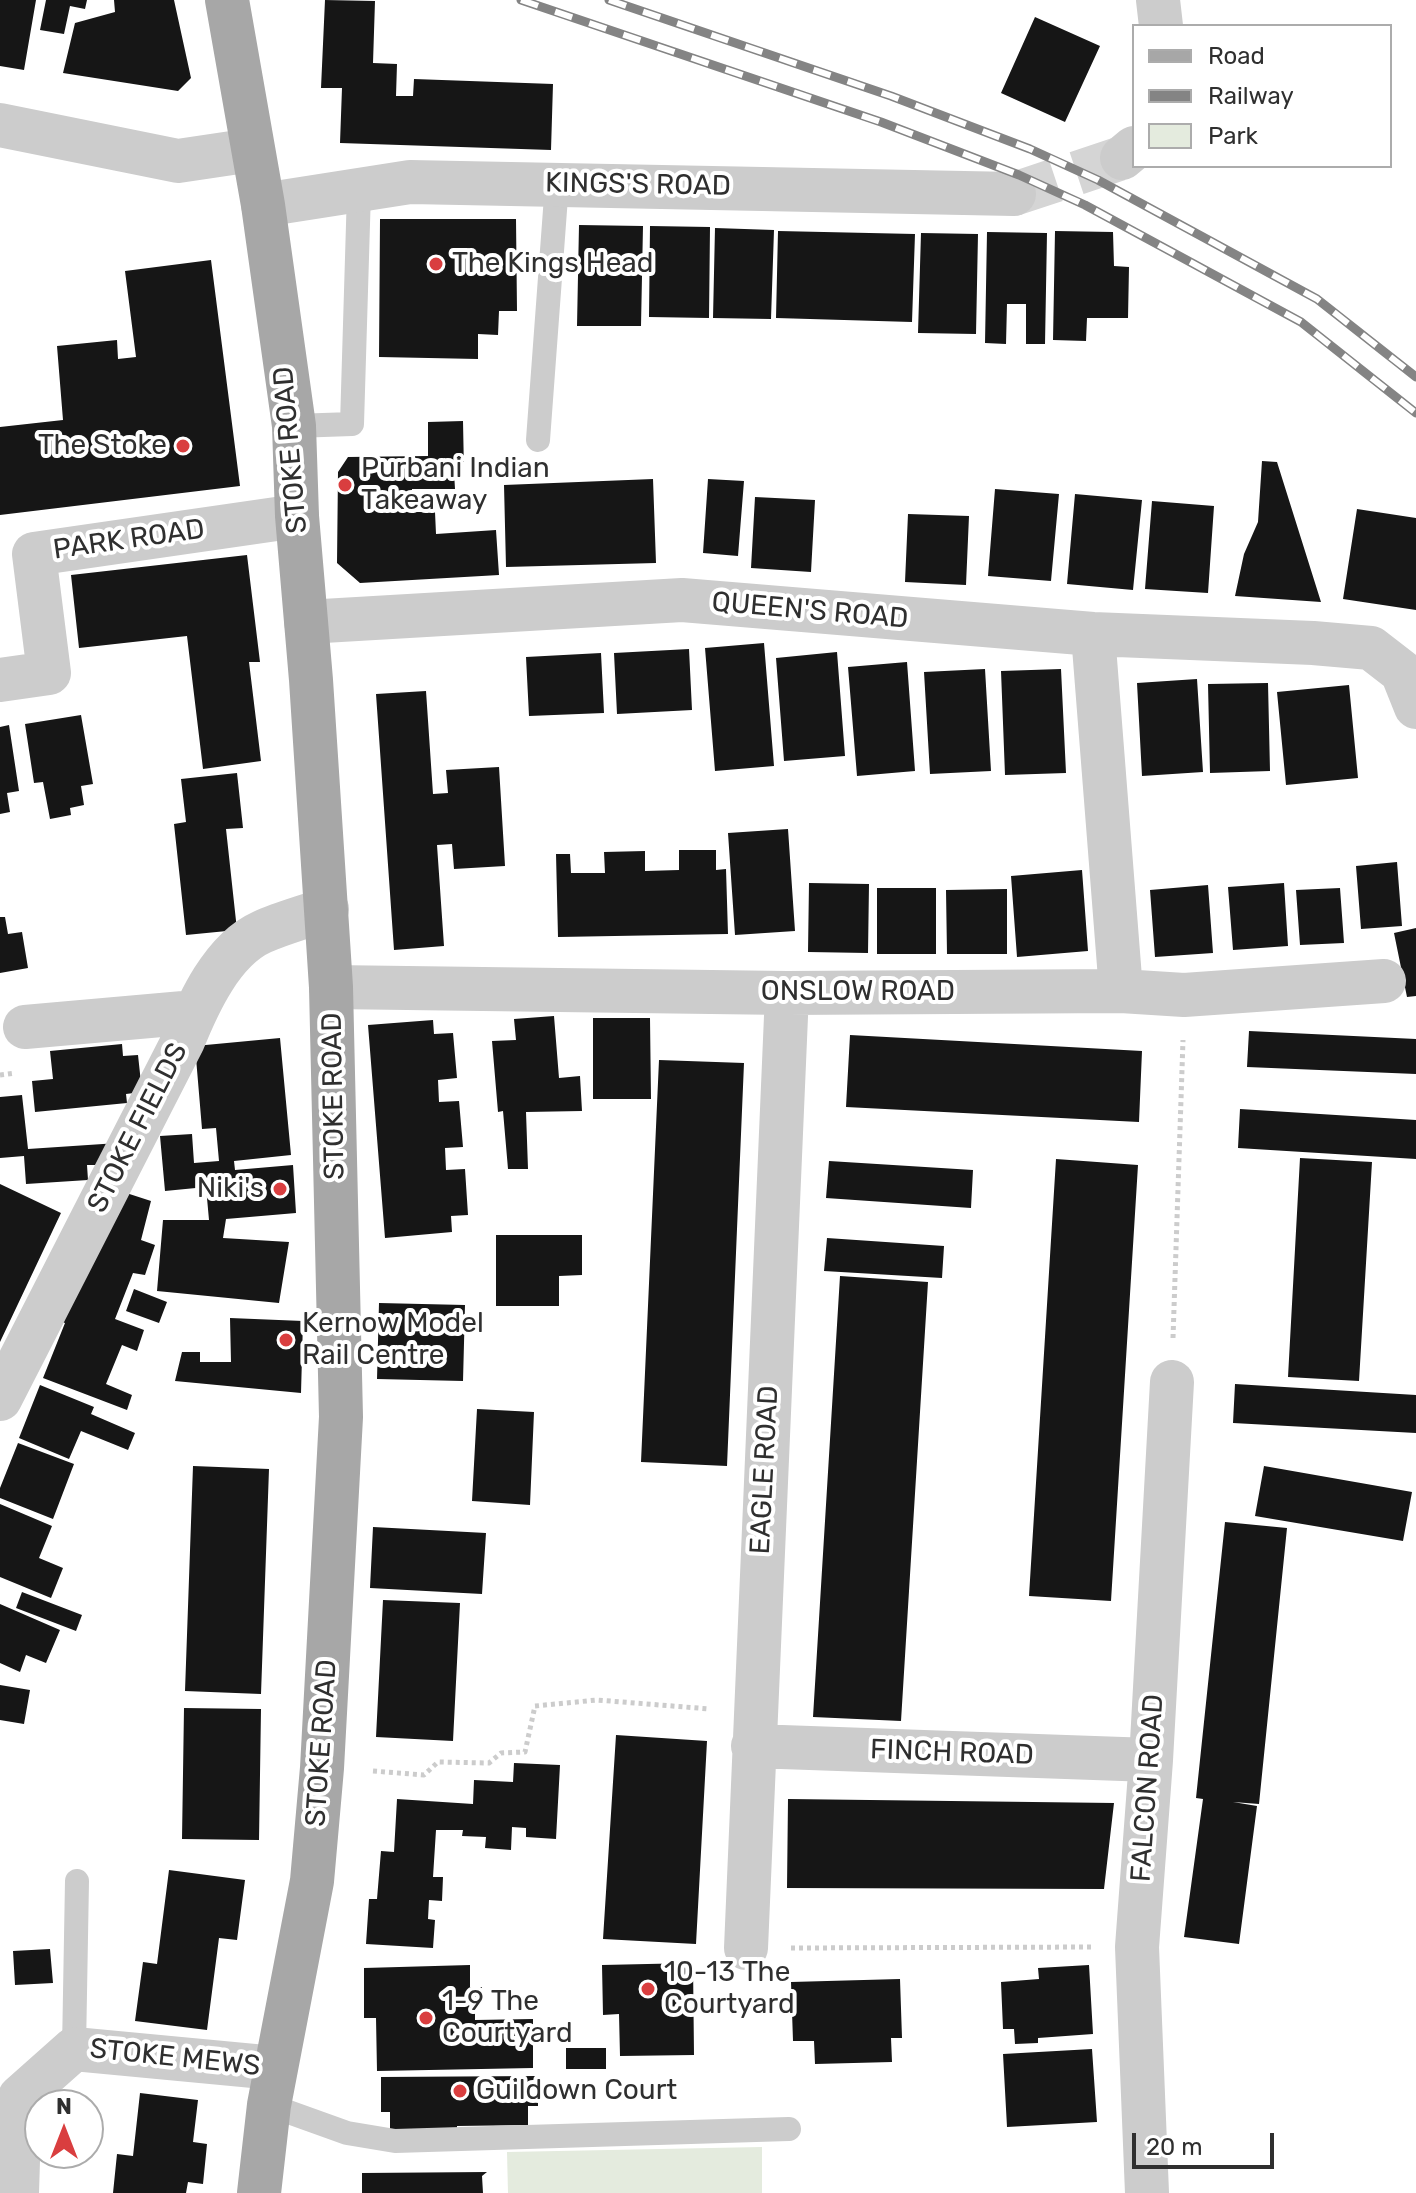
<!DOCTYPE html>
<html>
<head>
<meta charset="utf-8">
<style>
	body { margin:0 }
	#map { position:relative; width:1416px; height:2193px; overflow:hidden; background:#fff; font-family:Rubik,sans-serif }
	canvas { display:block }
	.legend { position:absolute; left:1132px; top:24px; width:260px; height:144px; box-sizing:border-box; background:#fff; border:2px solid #acacac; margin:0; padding:10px 14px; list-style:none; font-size:24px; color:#2f2f2f }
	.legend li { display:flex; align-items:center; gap:16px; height:40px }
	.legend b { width:40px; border:2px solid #acacac }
	.north { position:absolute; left:24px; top:2089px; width:80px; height:80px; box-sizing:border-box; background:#fff; border:2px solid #acacac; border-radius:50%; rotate:0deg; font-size:22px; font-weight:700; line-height:32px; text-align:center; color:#2f2f2f }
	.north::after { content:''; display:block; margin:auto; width:28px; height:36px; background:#d93e3f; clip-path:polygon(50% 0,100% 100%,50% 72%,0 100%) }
	.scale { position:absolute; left:1132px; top:2133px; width:142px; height:36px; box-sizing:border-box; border:4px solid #2f2f2f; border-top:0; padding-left:10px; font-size:24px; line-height:28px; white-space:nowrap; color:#2f2f2f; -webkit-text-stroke:6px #fff; paint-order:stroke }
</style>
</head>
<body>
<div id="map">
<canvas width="1416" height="2193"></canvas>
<ul class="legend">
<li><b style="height:10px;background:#a7a7a7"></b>Road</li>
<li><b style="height:10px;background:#848484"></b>Railway</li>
<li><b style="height:22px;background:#e4ebde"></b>Park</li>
</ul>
<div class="north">N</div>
<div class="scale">20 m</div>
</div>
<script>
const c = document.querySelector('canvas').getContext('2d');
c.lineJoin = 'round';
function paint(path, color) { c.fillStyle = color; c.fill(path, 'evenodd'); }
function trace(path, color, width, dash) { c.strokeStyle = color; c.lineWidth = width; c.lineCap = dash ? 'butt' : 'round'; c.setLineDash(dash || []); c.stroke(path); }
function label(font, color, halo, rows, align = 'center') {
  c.font = font + ' Rubik,sans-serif'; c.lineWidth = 8; c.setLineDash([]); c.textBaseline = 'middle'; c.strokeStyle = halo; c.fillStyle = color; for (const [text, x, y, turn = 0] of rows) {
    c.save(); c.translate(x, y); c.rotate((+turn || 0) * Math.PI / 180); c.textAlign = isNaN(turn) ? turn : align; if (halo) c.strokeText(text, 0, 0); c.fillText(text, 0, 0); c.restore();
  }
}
paint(new Path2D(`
	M762 2147V2193H508L507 2152Z`), '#e4ebde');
paint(new Path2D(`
	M0 0H36L24 70 0 66Z
	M46 0H87L85 9 70 6 64 34 40 30Z
	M114 0H174L191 78 178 91 63 73 75 23 115 12Z
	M325 0 375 1 373 63 397 64 396 96H413L414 79 553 84 551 150 340 143 342 88H321Z
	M1035 17 1100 46 1065 122 1001 93Z
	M380 219H516L517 311H499L498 335 478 334V359L379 357Z
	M579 225 643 226 641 326H577Z
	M650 226 710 227 709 318 649 317Z
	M715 228 774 230 771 319 713 318Z
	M778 231 915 234 912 322 776 318Z
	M1055 231 1113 232 1114 266 1129 267 1128 318H1087L1086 341 1053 340Z
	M987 232 1047 233 1045 344H1026V304H1007L1006 344 985 343Z
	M921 233 978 234 976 334 918 333Z
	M211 260 240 486 0 515V427L63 420 57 346 117 340 118 359 136 357 125 271Z
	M463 421 464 472H454L455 489H412V512H435L436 534 496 530 499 575 360 583 337 563 338 472 348 457 428 456V422Z
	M1262 461 1277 462 1321 602 1235 596 1244 554 1258 522Z
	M653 479 656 563 506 567 504 485Z
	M708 479 744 481 738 556 703 553Z
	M995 489 1059 494 1051 581 988 576Z
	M1075 494 1142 500 1133 590 1067 584Z
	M755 497 815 500 811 572 751 568Z
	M1152 501 1214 506 1208 593 1145 589Z
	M1357 509 1416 518V610L1343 599Z
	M908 514 969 516 966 585 905 582Z
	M247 555 260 662H249L261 761 203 769 187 636 79 648 71 575Z
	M764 643 774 766 715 771 705 648Z
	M689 649 692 710 617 714 614 653Z
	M837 652 845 756 784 761 776 658Z
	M601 653 604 713 529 716 526 657Z
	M907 662 915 771 857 776 848 667Z
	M985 669 991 771 930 774 924 672Z
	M1061 669 1066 773 1005 775 1001 671Z
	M1197 679 1203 772 1142 776 1137 683Z
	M1268 683 1270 771 1210 773 1208 684Z
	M1349 685 1358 778 1286 785 1277 692Z
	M426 691 433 794 448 793 446 770 499 767 505 866 454 869 452 844 437 845 444 946 394 950 376 694Z
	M81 715 93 784 81 786 84 805 70 808 71 815 50 819 43 782 34 783 25 724Z
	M9 725 19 791 7 793 10 812 0 814V727Z
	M237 773 243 828 226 829 237 930 186 935 174 824 186 822 181 779Z
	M788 829 795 931 735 935 728 833Z
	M679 850H716V870L726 869 728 934 558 937 556 854H570L571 873H605L604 852 645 851V871L679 870Z
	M1397 862 1402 926 1361 929 1356 866Z
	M1082 870 1088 951 1017 957 1011 876Z
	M809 883 869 884 868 953 808 952Z
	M1284 883 1288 946 1233 950 1228 887Z
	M1208 885 1213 953 1155 957 1150 890Z
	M877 888H936V954H877Z
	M1340 888 1344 943 1300 945 1296 890Z
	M1007 889V954H947L946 890Z
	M0 917H5L8 934 22 932 28 968 0 973Z
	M1416 928V996L1407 997 1394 933Z
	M554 1016 559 1078 580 1076 582 1111 526 1112 528 1169H508L503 1111 498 1112 492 1041 516 1040 514 1019Z
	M593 1018H650L651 1099H593Z
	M433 1020 434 1034 453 1033 457 1078 438 1080 439 1102 459 1101 463 1147 445 1148 446 1170 465 1169 468 1215 451 1216 452 1232 385 1238 368 1025Z
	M1249 1031 1416 1039V1074L1247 1067Z
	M850 1035 1142 1051 1139 1122 846 1107Z
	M280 1038 291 1155 234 1161 235 1170 293 1165 296 1213 226 1219 223 1238 289 1242 279 1303 157 1291 163 1220H209L206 1187 165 1191 160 1136 192 1134 194 1163 219 1161 216 1128 202 1129 195 1046Z
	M122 1044 123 1056 138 1055 142 1092 126 1094 127 1103 35 1112 32 1081 53 1079 50 1051Z
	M659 1060 744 1063 727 1466 641 1462Z
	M22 1095 28 1149 118 1143 106 1165H87L88 1180 26 1184 24 1156 0 1158V1097Z
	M1240 1109 1416 1120V1159L1238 1148Z
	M1300 1158 1372 1162 1359 1381 1288 1377Z
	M1056 1159 1138 1165 1111 1601 1029 1596Z
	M829 1161 973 1170 971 1208 826 1198Z
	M0 1184 61 1213 0 1342Z
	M114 1189 151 1201 141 1240 155 1245 145 1275 133 1273 115 1319 144 1330 137 1351 122 1345 106 1384 132 1395 127 1410 43 1378 65 1323 52 1318Z
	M496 1235H582V1275L559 1276V1306H496Z
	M827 1238 944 1246 942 1278 824 1271Z
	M840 1276 928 1282 901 1721 813 1717Z
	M134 1289 167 1302 159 1323 126 1311Z
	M379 1303 465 1305 463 1381 377 1379Z
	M230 1318 303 1321 301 1393 175 1381 182 1352H200V1362H231Z
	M1235 1384 1416 1395V1433L1233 1423Z
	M40 1385 94 1407 91 1414 135 1433 128 1450 81 1431 69 1459 19 1438Z
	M477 1409 534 1412 530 1505 472 1501Z
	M18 1443 74 1464 53 1519 0 1498V1488Z
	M193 1466 269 1469 261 1694 185 1691Z
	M1264 1466 1412 1492 1403 1541 1255 1516Z
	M0 1504 52 1526 39 1558 63 1568 51 1598 0 1577Z
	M1225 1522 1287 1528 1259 1804 1233 1802 1257 1806 1239 1944 1184 1937 1203 1799 1196 1798Z
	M373 1527 486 1533 482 1594 370 1588Z
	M22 1592 82 1615 76 1631 16 1608Z
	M383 1600 460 1603 453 1741 376 1737Z
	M0 1604 60 1630 46 1663 26 1655 20 1672 0 1663Z
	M0 1685 30 1690 24 1724 0 1720Z
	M184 1708 261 1709 259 1840 182 1839Z
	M616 1735 707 1741 696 1944 603 1939Z
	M514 1763 560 1765 556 1839 526 1837V1828L512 1827 511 1850 485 1848 486 1837 462 1836 463 1830H436L433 1877H443L442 1901 429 1900 428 1919 435 1920 433 1948 366 1944 369 1899H377L381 1851 394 1852 397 1799 473 1804 474 1780 513 1782Z
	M788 1799 1114 1803 1104 1889 787 1888Z
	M169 1870 245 1880 237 1940 219 1938 207 2030 135 2021 143 1962 157 1964Z
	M50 1949 53 1983 15 1985 13 1951Z
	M693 1963 694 2055 620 2056 619 2014 603 2015 602 1965Z
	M470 1965V1987H482V2003L475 2004V2020L533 2019V2068L377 2071 376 2018H364V1968Z
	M1089 1965 1093 2034 1038 2038V2043L1015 2044 1014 2029H1003L1001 1982 1039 1979 1038 1968Z
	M900 1979 902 2038H891L892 2062 815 2064 814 2041H793L791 1982Z
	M566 2048H606V2069H566Z
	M1092 2049 1097 2122 1007 2127 1003 2054Z
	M538 2076V2106H528V2125L457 2126V2133H390V2112H381V2077Z
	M140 2093 198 2100 193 2142 207 2144 203 2184 188 2182 186 2193H113L117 2154 133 2156Z
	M487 2172 482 2176 483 2193H362V2173Z`), '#161616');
trace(new Path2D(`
	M1014 194 1122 158`), '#d5d5d5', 44, [44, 22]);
trace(new Path2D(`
	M0 1075 15 1073
	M1173 1338 1183 1040
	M373 1771 424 1775 438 1762 489 1763 501 1753 525 1752 535 1706 597 1700 710 1709
	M791 1948 1093 1947`), '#ccc', 5, [4, 4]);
trace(new Path2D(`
	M294 426 352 424 359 191
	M538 440 557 183
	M74 2049 77 1881
	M269 2105 347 2133 395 2141 789 2129`), '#ccc', 24);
trace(new Path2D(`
	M1158 0 1161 26
	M0 125 178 161 252 150
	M1122 158 1134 148
	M263 205 410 182 1014 194
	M306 622 682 600 1093 634 1313 643 1371 648 1402 672 1416 707
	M1093 634 1121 991
	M0 680 49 673 34 554 297 516
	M331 987 787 993 1121 991 1184 995 1384 981
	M25 1027 195 1012
	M0 1399 183 1041C198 1004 222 950 262 932 282 923 305 917 327 909
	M753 1746 1151 1760
	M746 1948 787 993
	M17 2193 20 2097 74 2049 275 2068
	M1147 2193 1137 1947 1151 1760 1172 1382`), '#ccc', 44);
trace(new Path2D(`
	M227 0 263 205 294 426 297 516 311 680 331 987 341 1417 322 1768 312 1881 269 2105 259 2193`), '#a7a7a7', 44);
const rail = new Path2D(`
	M521 0 881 122 1019 175 1085 205 1301 322 1416 413
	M609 0 891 96 1030 149 1098 180 1317 299 1416 377`);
trace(rail, '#848484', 9);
trace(rail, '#fff', 6, [18]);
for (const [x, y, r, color] of [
	[436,264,8,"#d93e3f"],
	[183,446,8,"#d93e3f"],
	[345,485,8,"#d93e3f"],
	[280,1189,8,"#d93e3f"],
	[286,1340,8,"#d93e3f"],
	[648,1989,8,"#d93e3f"],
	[426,2018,8,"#d93e3f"],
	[460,2091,8,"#d93e3f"]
]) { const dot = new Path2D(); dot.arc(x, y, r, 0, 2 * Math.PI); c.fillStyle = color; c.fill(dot); trace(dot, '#fff', 3); }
label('28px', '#2f2f2f', '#fff', [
	["KINGS'S ROAD",638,185,1],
	["STOKE ROAD",291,450,-95],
	["PARK ROAD",129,540,-8],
	["QUEEN'S ROAD",810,611,5],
	["ONSLOW ROAD",858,992],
	["STOKE ROAD",334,1096,-91],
	["STOKE FIELDS",138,1128,-63],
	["EAGLE ROAD",765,1470,-87],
	["STOKE ROAD",322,1743,-86],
	["FINCH ROAD",952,1753,2],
	["FALCON ROAD",1148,1788,-86],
	["STOKE MEWS",175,2058,6]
]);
label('28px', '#2f2f2f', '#fff', [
	["The Kings Head",452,264],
	["The Stoke",167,446,"right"],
	["Purbani Indian",361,469],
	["Takeaway",361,501],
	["Niki's",264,1189,"right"],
	["Kernow Model",302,1324],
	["Rail Centre",302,1356],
	["10-13 The",664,1973],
	["Courtyard",664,2005],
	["1-9 The",442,2002],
	["Courtyard",442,2034],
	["Guildown Court",476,2091]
], 'left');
</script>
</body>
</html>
